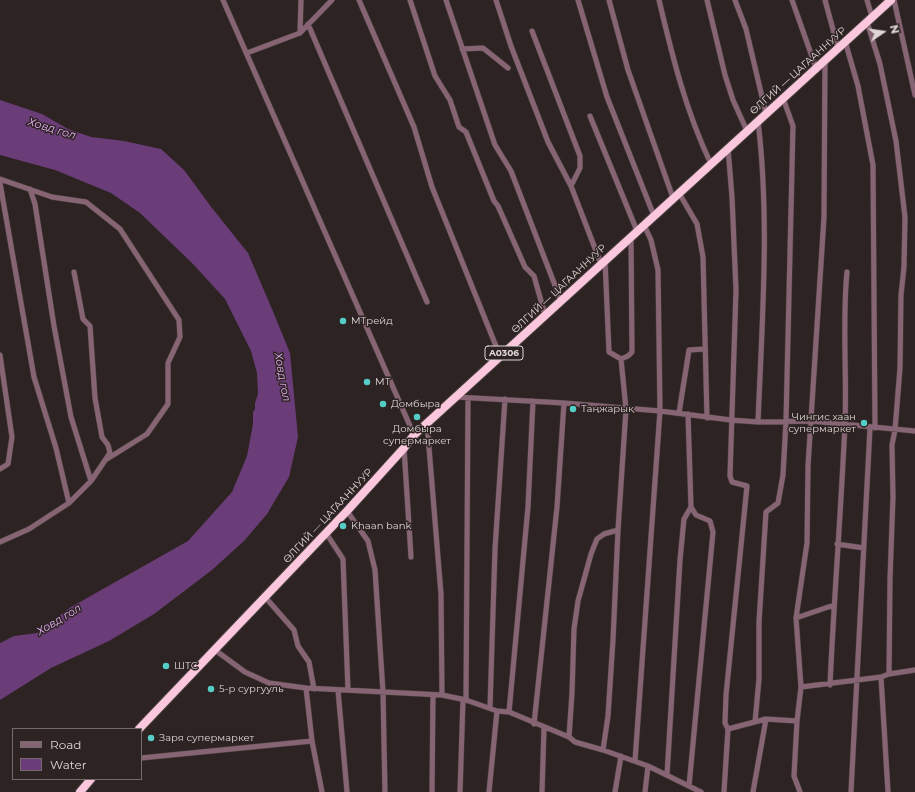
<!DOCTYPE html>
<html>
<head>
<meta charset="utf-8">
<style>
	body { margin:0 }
	#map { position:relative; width:915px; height:792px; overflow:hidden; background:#2d2322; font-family:Montserrat,sans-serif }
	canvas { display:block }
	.legend { position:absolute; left:12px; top:728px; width:130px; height:52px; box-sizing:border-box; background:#2d2322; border:1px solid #746b6a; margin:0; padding:5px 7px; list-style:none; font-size:12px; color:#ded6d5 }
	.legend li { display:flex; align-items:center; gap:8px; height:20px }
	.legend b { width:20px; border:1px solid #746b6a }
	.north { position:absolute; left:863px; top:12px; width:40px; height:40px; -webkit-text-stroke:3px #2d2322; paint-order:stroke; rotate:77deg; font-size:11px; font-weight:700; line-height:16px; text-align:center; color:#ded6d5 }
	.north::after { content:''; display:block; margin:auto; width:14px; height:18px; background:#ded6d5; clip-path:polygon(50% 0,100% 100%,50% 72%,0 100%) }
</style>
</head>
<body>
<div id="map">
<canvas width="915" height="792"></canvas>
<ul class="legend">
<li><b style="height:5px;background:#866473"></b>Road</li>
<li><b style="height:11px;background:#6b3d78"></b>Water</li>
</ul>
<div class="north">N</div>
</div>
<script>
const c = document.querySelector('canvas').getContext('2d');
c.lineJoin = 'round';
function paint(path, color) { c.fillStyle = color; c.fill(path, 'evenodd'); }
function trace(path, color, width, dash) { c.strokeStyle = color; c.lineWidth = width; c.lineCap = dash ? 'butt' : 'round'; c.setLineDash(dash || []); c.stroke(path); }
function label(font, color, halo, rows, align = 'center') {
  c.font = font + ' Montserrat,sans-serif'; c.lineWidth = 3; c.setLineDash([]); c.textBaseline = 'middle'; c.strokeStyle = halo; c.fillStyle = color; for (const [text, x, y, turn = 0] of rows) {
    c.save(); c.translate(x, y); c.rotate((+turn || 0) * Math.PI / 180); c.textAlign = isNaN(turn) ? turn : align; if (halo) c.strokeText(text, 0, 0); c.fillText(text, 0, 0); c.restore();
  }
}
paint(new Path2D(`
	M0 100 42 114 68 129 91 137 124 141 161 149 184 170 212 208 248 253 272 309 290 353 298 437 289 477 267 514 244 541 212 570 154 614 109 641 51 668 0 700V643L14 636 37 633 71 607 188 541 232 492 247 456 253 424V412L255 409V403L258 394 257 373 251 351 225 299 193 264 140 213 111 193 55 170 0 155Z`), '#6b3d78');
const minor = new Path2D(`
	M223 0 414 435
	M359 0 414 127 432 187 500 356
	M410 0 435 76 450 100 459 127 466 132 494 201 498 206 525 267 534 276 545 315
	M446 0 495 145 511 171 561 301
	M496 0 511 46 548 142 571 186 601 264
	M578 0 607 97 654 216
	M609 0 628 70 673 198
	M659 0C672 55 686 112 711 164
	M707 0 725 75 733 100 747 131
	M735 0 746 29 766 114
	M792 0 816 68
	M825 0 838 48
	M867 0 872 17
	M894 0 915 95
	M867 22 880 64 896 141 905 217 904 267 901 295 900 368 895 430 892 445 893 497 890 579 889 674
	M308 24 427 302
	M532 31 580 156V168L571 186
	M300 33 332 0
	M845 41 858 86 873 165 875 428
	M462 49 483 48 508 68
	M247 53 300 33 301 0
	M590 116 637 231
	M758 121C770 220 762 322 758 422
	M0 179 52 197 86 202 120 229 179 320 180 337 168 363V404L147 434 107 459
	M0 183 34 377 56 448 69 503 29 529 0 542
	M30 189 35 204 54 326 71 417 91 481
	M679 193 697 224 703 257 707 418
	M605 260 609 352 621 359
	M0 355 12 437 8 464 0 469
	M456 397 564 403 660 411 731 420 758 422 811 421 915 431
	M679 413 689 350 704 349
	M427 423 441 594 442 695
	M404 448 411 557
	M69 503 91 481 110 453 108 445 102 437 95 398 90 326 83 319 74 272
	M347 511 368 541 375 570 383 692 385 792
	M326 533 343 559 348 690
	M837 544 864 548
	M265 597 294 630 298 646 309 662 314 689
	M796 618 834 605
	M215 650 245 672 269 683 306 688 442 695 466 700 497 711 509 712 569 737 575 742 603 750 648 766 701 792
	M881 677 888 792
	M830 685C834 598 841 511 845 424 847 373 842 322 847 272
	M801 687 881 677 889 674 915 670
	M306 688 312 741 322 792
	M338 690 347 792
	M466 700 468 398
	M490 708 495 549 505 399
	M509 712 528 507 533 401
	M755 722 759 679V622L766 512 778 503 783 475 786 421 793 126 783 98
	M534 724 557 507 564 403
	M728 729 766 719 797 721
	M569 737 572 693 574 629 578 601 591 554 597 539 604 534 618 530
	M603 750 608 716 613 640 618 530 626 409 621 359 628 356 632 352 631 238
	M141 758 312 741
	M635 761 660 411 658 270 651 240 644 225
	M667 775 680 560 684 519 691 507 688 414
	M689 786 713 532 710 521 696 515 691 507
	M432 792 433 695
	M460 792 463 700
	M489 792 497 711
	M542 792 544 728
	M615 792 621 756
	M645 792 648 766
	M724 792 728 729 725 723 726 695 747 486 732 482 730 476 736 290 732 197 728 148
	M753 792 766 719
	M800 792 794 776 797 721 801 687 796 618 807 543 808 466 824 217 825 60
	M851 792 870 428`);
const highway = new Path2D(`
	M139 729 347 511 404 448 414 435 891 0
	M80 792 91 779`);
trace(minor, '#49403f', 6);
trace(highway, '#49403f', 10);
trace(minor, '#866473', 5);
trace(highway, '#fac7dd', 8);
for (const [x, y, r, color] of [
	[343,321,4,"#54cdc7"],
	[367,382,4,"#54cdc7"],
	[383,404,4,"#54cdc7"],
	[573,409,4,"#54cdc7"],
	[417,417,4,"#54cdc7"],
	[864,423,4,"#54cdc7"],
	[343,526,4,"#54cdc7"],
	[166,666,4,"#54cdc7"],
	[211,689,4,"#54cdc7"],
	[151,738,4,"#54cdc7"]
]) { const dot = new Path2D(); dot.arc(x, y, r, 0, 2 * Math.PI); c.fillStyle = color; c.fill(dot); trace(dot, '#2d2322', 1.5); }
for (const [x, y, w] of [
	[504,353,38]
]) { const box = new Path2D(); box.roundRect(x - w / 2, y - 7, w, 14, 3); c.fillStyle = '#2d2322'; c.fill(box); trace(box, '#ded6d5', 1); }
label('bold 9px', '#ded6d5', null, [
	["A0306",504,353]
]);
label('10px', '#ded6d5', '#2d2322', [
	["ӨЛГИЙ — ЦАГААННУУР",798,71,-42],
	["ӨЛГИЙ — ЦАГААННУУР",559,289,-43],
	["ӨЛГИЙ — ЦАГААННУУР",328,516,-47]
]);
label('10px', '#ded6d5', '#2d2322', [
	["MTрейд",351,321],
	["МТ",375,382],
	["Домбыра",391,404],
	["Таңжарық",581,409],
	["Чингис хаан",856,417,"right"],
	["супермаркет",856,429,"right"],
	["Домбыра",417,429,"center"],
	["супермаркет",417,441,"center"],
	["Khaan bank",351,526],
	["ШТС",174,666],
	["5-р сургууль",219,689],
	["Заря супермаркет",159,738]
], 'left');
label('italic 11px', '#e4b0f5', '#2d2322', [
	["Ховд гол",52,129,17],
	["Ховд гол",282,377,80],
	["Ховд гол",59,620,-31]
]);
</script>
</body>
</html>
